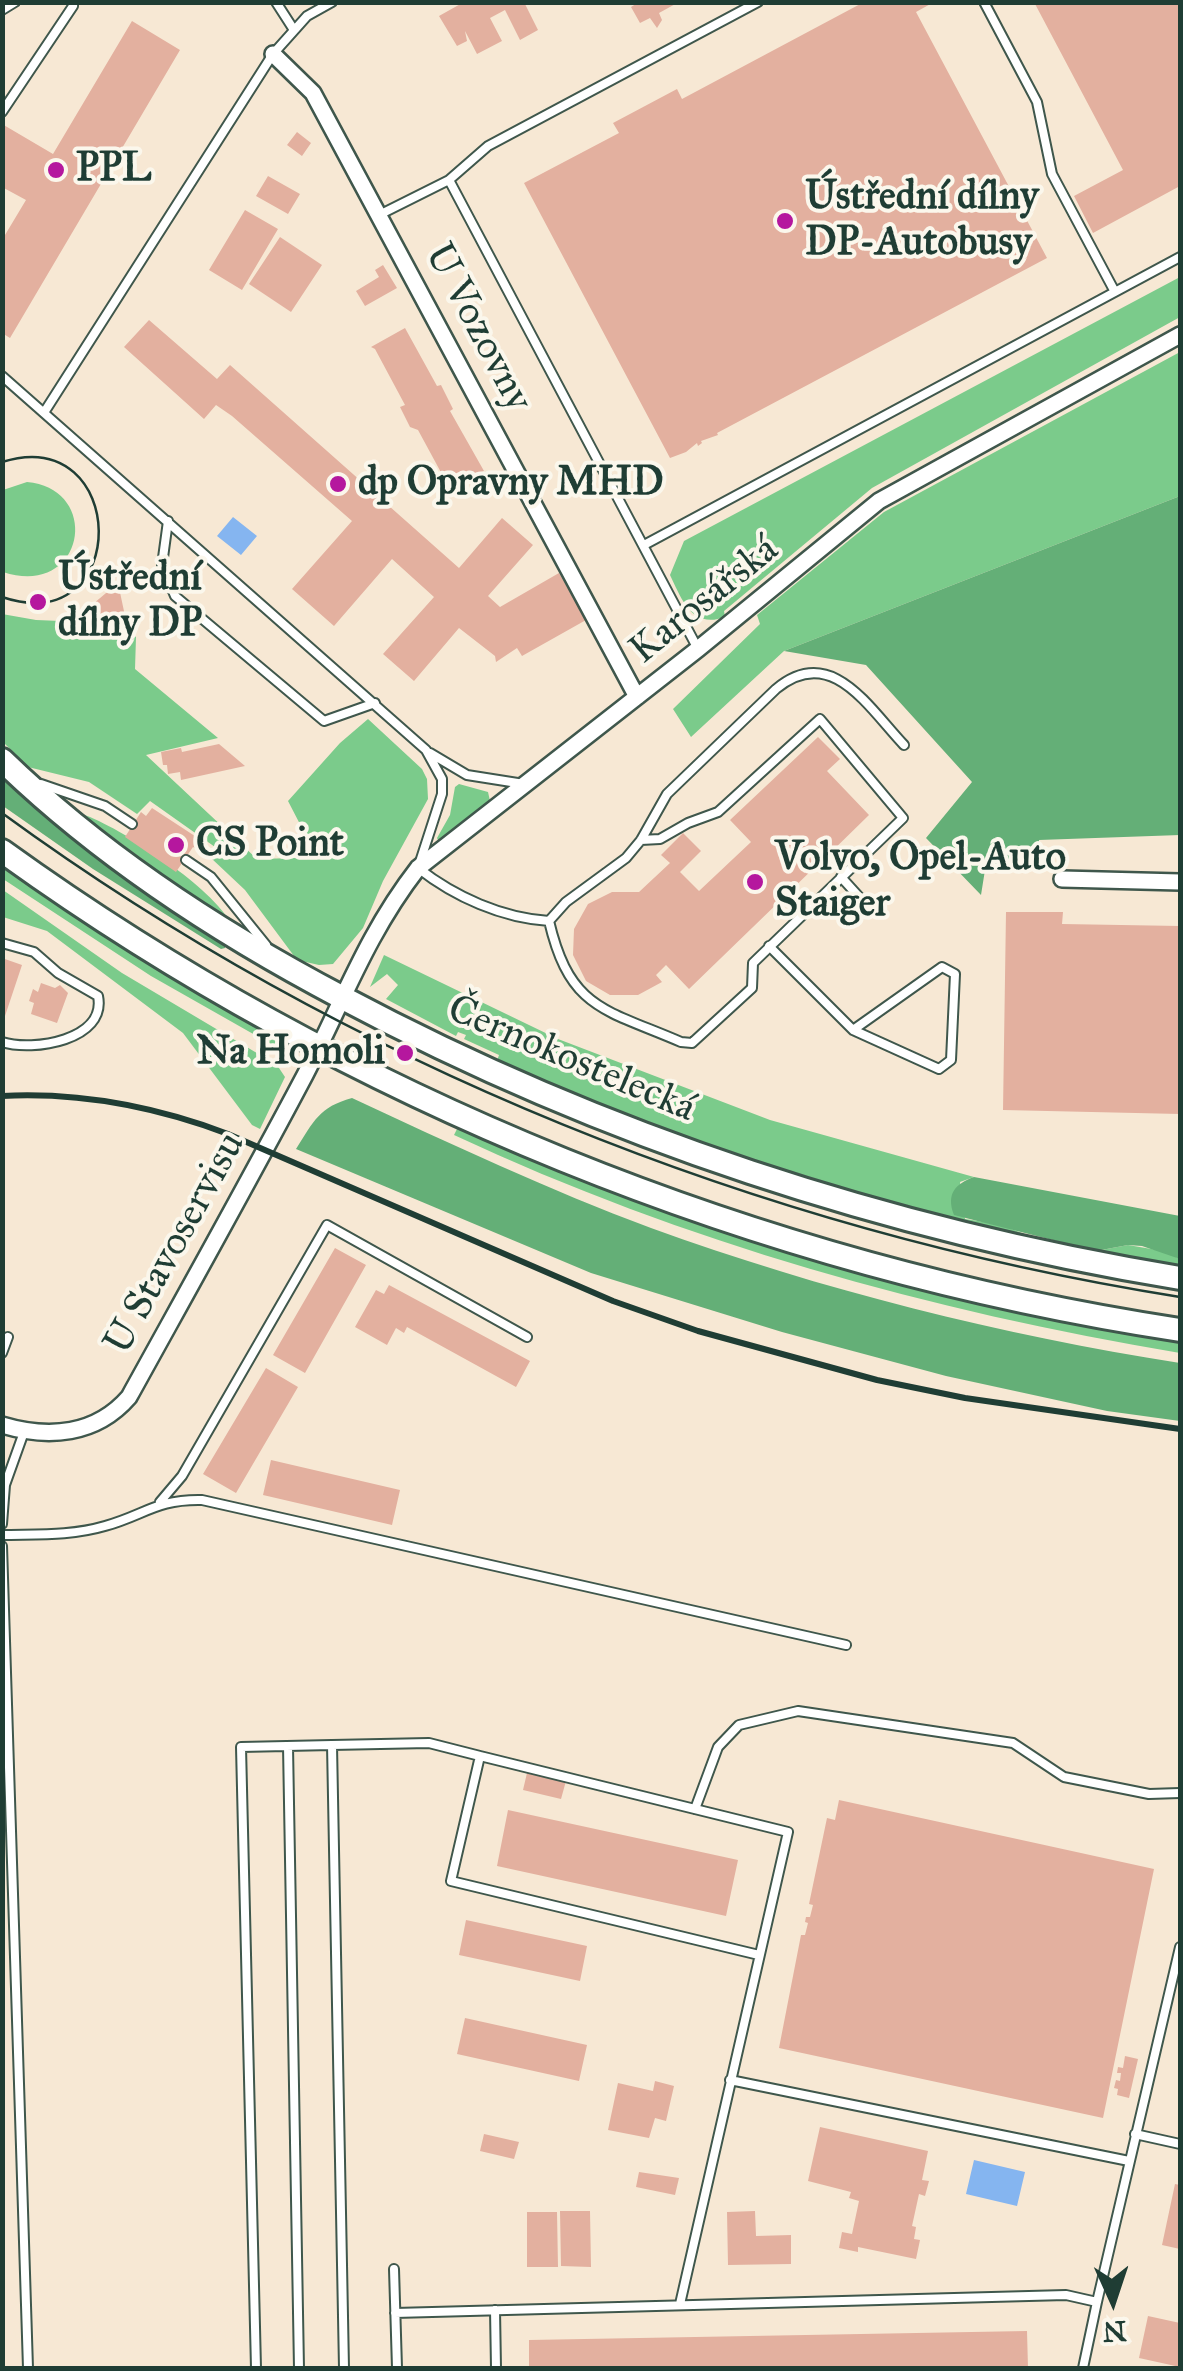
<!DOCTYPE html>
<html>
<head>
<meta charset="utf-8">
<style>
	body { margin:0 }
	#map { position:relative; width:1183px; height:2371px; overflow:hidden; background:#f7e8d4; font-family:"IM FELL Great Primer",serif }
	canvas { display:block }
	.frame { position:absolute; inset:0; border:5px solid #1f3d34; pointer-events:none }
	.north { position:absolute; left:1063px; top:2251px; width:100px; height:100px; -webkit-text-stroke:8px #fbf7ec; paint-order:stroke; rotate:177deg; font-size:28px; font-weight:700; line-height:40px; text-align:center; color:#1f3d34 }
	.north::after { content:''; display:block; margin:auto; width:35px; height:45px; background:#1f3d34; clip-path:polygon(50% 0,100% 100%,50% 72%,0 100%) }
</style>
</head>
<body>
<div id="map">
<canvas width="1183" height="2371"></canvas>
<div class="frame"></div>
<div class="north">N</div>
</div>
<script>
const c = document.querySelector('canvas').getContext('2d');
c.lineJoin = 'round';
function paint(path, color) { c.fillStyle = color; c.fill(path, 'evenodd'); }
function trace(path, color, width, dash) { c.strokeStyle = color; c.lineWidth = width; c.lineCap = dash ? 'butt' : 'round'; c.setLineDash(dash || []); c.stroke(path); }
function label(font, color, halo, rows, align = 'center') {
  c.font = font + ' "IM FELL Great Primer",serif'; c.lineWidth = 8; c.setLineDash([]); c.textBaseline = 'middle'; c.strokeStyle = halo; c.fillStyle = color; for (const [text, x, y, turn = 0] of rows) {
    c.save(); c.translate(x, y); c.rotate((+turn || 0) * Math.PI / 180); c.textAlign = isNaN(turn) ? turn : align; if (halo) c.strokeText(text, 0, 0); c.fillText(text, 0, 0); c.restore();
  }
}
paint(new Path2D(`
	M1180 277V317L872 488 724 611 725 617C692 629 682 600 670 575L684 541Z
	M1180 352V496L784 651 691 737 673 709 760 624 757 615 884 512Z
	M27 482C103 489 85 599 3 572V490Z
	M2 614 36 620 61 621 81 614 128 630 136 637 135 669 218 738 146 755 257 859 295 858 303 830 288 801 340 743 368 719 422 769 427 779 428 799 383 881 363 928 333 964 319 965 297 960 245 890 211 858 215 847 150 801 137 814 89 782 28 767 3 742Z
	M459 784 488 792 490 801 439 842 437 838 450 815 455 787Z
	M82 814C122 828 207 884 229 920L167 878Z
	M3 866 155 966 283 1039 292 1056 151 976 3 879Z
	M3 890 122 973 277 1065 285 1077 260 1129 252 1125 183 1033 47 931 3 917Z
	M384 955 558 1039 770 1120 974 1177 960 1182 965 1219 998 1224 1038 1239C852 1195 672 1138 497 1061L499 1055 464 1039 466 1035 458 1032 456 1036 386 999 398 985 387 974 370 987Z
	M458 1127C554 1168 651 1208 750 1240 891 1285 1035 1317 1180 1342V1353C930 1311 685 1243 454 1135Z
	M1128 1245 1163 1251 1180 1259V1266L1096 1251Z`), '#7bcb8b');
paint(new Path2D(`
	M1180 496V835L1039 840V853L1027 868 985 870 981 895 926 838 972 782 866 665 784 651Z
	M2 777 51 819 225 944V948L221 949 93 869 3 806Z
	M352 1098C451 1144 549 1190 651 1228 822 1290 1001 1335 1180 1363V1421L1107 1411 946 1376 782 1332 591 1273 296 1149C314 1121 319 1107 352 1098Z
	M974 1177 1180 1216V1259L1142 1246 1128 1245 1096 1251 954 1215C946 1194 955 1184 974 1177Z`), '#64af77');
paint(new Path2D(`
	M233 517 257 536 241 555 217 536Z
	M974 2160 1025 2172 1017 2206 966 2194Z`), '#85b5f0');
paint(new Path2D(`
	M464 2H524L538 30 520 40 505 10 490 18 502 41 477 54 465 31 467 41 457 46 439 16Z
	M639 2H679L659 13 662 20 657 28 650 18 640 23 631 7Z
	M864 2H934L916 12 1047 258 717 433 718 435 701 441 702 443 698 446 697 443 686 452 670 458 524 183 619 133 613 123 677 89 682 99Z
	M1034 2H1180V186L1093 233 1074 196 1123 170Z
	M132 21 180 50 10 338 2 333V240L26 200 2 187V124L53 154Z
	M297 132 311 143 302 156 287 145Z
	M268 176 300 194 288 214 256 196Z
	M245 210 278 229 242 290 209 270Z
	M280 237 322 265 291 312 249 284Z
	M383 265 397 288 365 306 356 291 379 277 375 270Z
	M149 320 217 379 230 365 459 568 502 518 533 545 488 596 500 607 559 573 586 620 522 656 517 648 496 662 495 656 459 628 414 681 383 654 434 597 392 559 334 626 292 589 352 521 232 416 216 405 204 419 124 347Z
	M405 328 437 386 441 385 453 409 450 411 484 471 450 489 418 430 410 427 400 407 405 405 375 349 371 347Z
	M118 583 128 630 81 614Z
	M818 737 840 759 827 771 869 815 822 861 828 867 822 872 816 866 689 989 666 965 656 975 662 982 638 995H610L586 981 573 955 574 929 588 904 612 892H639L670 863 661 855 683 833 701 851 680 872 699 891 751 842 730 820Z
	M219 744 245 766 181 780 180 772 168 774 167 765H163L161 752 181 748 182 752Z
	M152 808 204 842 198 850 193 847 176 872 125 837 141 812 146 816Z
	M1006 912H1063L1062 924 1180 926V1114L1003 1110Z
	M2 958 22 965 3 1022H2Z
	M41 983 55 988 60 985 68 993 57 1023 31 1014 34 1003 29 1001 33 989 38 992Z
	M335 1248 366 1265 305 1373 273 1355Z
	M389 1285 530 1361 516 1387 407 1327 404 1333 396 1328 387 1345 355 1327 376 1290 384 1294Z
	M266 1368 298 1387 236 1493 203 1474Z
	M271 1460 400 1490 392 1525 263 1495Z
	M527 1773 566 1781 561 1799 523 1790Z
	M839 1800 1154 1869 1103 2118 779 2048 801 1935H805L808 1923 805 1922 806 1917H810L813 1905 809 1904 827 1818 835 1820Z
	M508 1810 738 1860 726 1916 497 1866Z
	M466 1920 587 1946 580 1981 459 1955Z
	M465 2018 587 2045 579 2081 457 2054Z
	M1125 2056 1138 2059 1129 2098 1117 2095 1118 2089 1114 2088 1116 2080 1120 2081 1121 2073H1117L1118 2067 1123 2068Z
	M655 2081 674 2086 666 2121 655 2118 649 2138 608 2130 618 2083 653 2091Z
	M820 2127 928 2151 922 2180 929 2181 925 2196 919 2194 912 2226 916 2227 914 2239 920 2240 916 2259 858 2247V2252L839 2248 842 2232 852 2234 859 2201 849 2198 851 2192 808 2181Z
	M484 2134 519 2142 514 2159 480 2151Z
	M639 2172 679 2178 675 2195 636 2187Z
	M1175 2184 1180 2185V2249L1162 2245Z
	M560 2211H590L591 2267 561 2266Z
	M755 2211 756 2236 791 2235V2264L728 2265 727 2212Z
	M527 2212H557L558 2267H527Z
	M1148 2316 1180 2323V2367L1139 2358Z
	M1027 2331 1028 2368H529V2340Z`), '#e3b09f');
const lane = new Path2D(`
	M276 2 294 30
	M984 2 1037 102 1052 174 1115 292
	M2 10 15 2
	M2 112 73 6
	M449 180 698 649
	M379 215 449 180 488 146 758 2
	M2 376 426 750 442 779V794L418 868C455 897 502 918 549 921L566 902 626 858 641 840 667 794 776 689C831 643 868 707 904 745
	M45 411 273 54 307 16 332 2
	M168 521 162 565 175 596 324 721 375 703
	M644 545 1180 257
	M430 753 467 775 524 784
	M41 784 105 806 132 824
	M186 860 211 877 266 945
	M841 877 861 899
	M549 921C570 1010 605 1009 681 1042L692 1043 752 988 753 963 903 818 820 719 718 812 688 823 660 839 641 840
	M2 943 34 952 58 973 98 996C107 1040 33 1052 2 1042
	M769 946 853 1030 939 1069 951 1060 955 974 942 967 853 1030
	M2 1353 8 1337
	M160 1502 182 1476 327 1225 527 1337
	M2 1524 5 1485 24 1432
	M2 1535C37 1534 71 1536 105 1526 145 1515 156 1499 202 1500L846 1645
	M2 1546 28 2368
	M332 1745 429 1743 480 1756
	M288 1746 299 2368
	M695 1809 718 1747 739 1725 798 1711 1013 1743 1064 1777 1149 1794 1180 1793
	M730 2080 1129 2161
	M1135 2134 1180 2144
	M394 2269 397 2368
	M680 2304 788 1832 480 1756 451 1881 759 1955
	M495 2310 496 2368
	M395 2313 1066 2295 1097 2302 1180 1947
	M256 2368 241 1747 332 1745 344 2368
	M1083 2368 1097 2302`);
const street = new Path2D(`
	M273 54 313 93 637 697
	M1062 879 1180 882
	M2 1425C49 1439 96 1435 129 1397 188 1290 248 1183 305 1075 343 1002 366 935 418 868L698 649 879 501 1180 335`);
const secondary = new Path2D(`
	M2 760C102 857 221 934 343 998 604 1137 889 1230 1180 1278
	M2 851C347 1100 761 1266 1180 1330`);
trace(lane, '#3f574c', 12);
trace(street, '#3f574c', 20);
trace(secondary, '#3f574c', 28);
trace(lane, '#fff', 8);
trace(street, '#fff', 15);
trace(secondary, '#fff', 22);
trace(new Path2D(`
	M2 462C129 422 133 641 2 597
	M2 813C347 1065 759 1230 1180 1297`), '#1f3d34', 2.5);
trace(new Path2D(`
	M2 1096C81 1092 154 1106 228 1134L613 1301 698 1331 877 1380 965 1398 1180 1429`), '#1f3d34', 6);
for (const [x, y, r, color] of [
	[56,170,10,"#b5179e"],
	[785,221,10,"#b5179e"],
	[338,484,10,"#b5179e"],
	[38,602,10,"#b5179e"],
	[176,845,10,"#b5179e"],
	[755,882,10,"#b5179e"],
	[405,1053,10,"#b5179e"]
]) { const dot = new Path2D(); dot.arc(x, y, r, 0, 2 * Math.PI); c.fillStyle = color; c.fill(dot); trace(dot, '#fbf7ec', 4); }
label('bold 40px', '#1f3d34', '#fbf7ec', [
	["PPL",76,170],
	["Ústřední dílny",805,198],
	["DP-Autobusy",805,244],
	["dp Opravny MHD",358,484],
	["Ústřední",58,579],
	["dílny DP",58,625],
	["CS Point",196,845],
	["Volvo, Opel-Auto",775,859],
	["Staiger",775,905],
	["Na Homoli",385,1053,"right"]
], 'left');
label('40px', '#1f3d34', '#fbf7ec', [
	["U Vozovny",477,328,62],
	["Karosářská",705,601,-39],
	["Černokostelecká",571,1060,23],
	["U Stavoservisu",176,1244,-61]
]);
</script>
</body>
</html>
